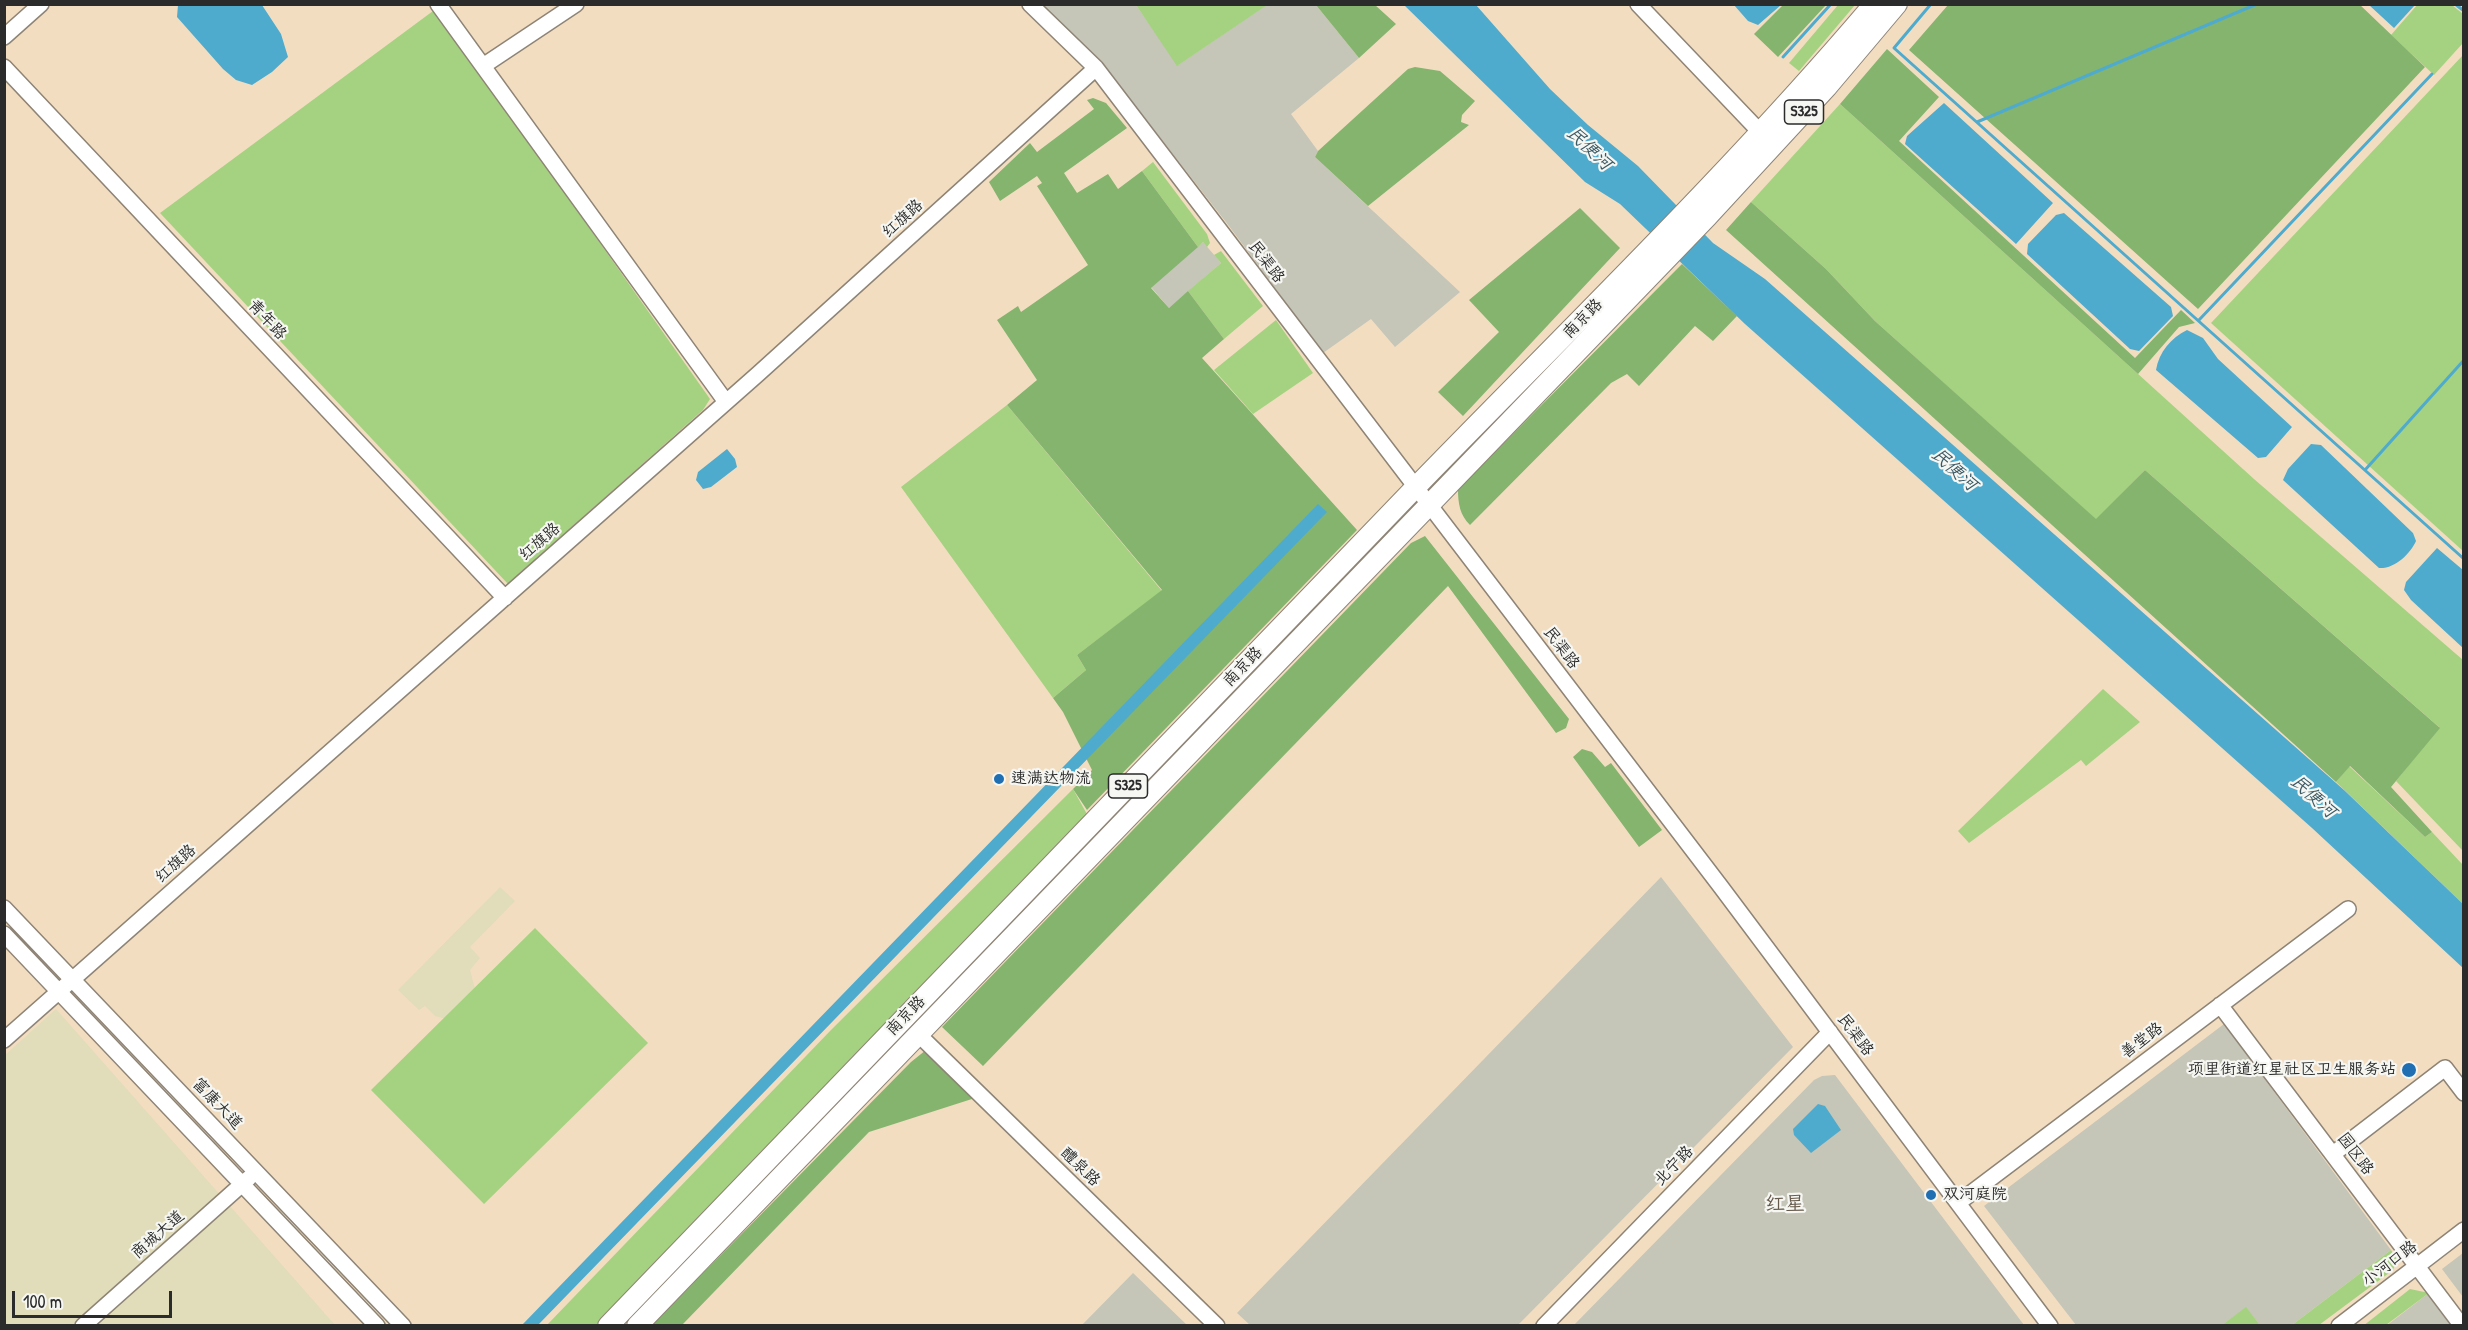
<!DOCTYPE html>
<html>
<head>
<meta charset="utf-8">
<style>
	body { margin:0 }
	#map { position:relative; width:2468px; height:1330px; overflow:hidden; background:#f2ddc1; font-family:"Patrick Hand",sans-serif }
	canvas { display:block }
	.frame { position:absolute; inset:0; border:6px solid #2b2b2b; pointer-events:none }
	.scale { position:absolute; left:12px; top:1291px; width:160px; height:27px; box-sizing:border-box; border:3px solid #2b2b2b; border-top:0; padding-left:8px; font-size:18px; line-height:21px; white-space:nowrap; color:#2b2b2b; -webkit-text-stroke:4px #f6f6f2; paint-order:stroke }
</style>
</head>
<body>
<div id="map">
<canvas width="2468" height="1330"></canvas>
<div class="frame"></div>
<div class="scale">100 m</div>
</div>
<script>
const c = document.querySelector('canvas').getContext('2d');
c.lineJoin = 'round';
function paint(path, color) { c.fillStyle = color; c.fill(path, 'evenodd'); }
function trace(path, color, width, dash) { c.strokeStyle = color; c.lineWidth = width; c.lineCap = dash ? 'butt' : 'round'; c.setLineDash(dash || []); c.stroke(path); }
function label(font, color, halo, rows, align = 'center') {
  c.font = font + ' "Patrick Hand","LXGW WenKai TC",sans-serif'; c.lineWidth = 4.5; c.setLineDash([]); c.textBaseline = 'middle'; c.strokeStyle = halo; c.fillStyle = color; for (const [text, x, y, turn = 0] of rows) {
    c.save(); c.translate(x, y); c.rotate((+turn || 0) * Math.PI / 180); c.textAlign = isNaN(turn) ? turn : align; if (halo) c.strokeText(text, 0, 0); c.fillText(text, 0, 0); c.restore();
  }
}
paint(new Path2D(`
	M500 887 515 901 470 947 480 958 470 970 480 1008 450 1020 435 1016 425 1006 419 1010 398 990Z
	M56 1009 335 1325H5L4 1056Z`), '#e1dcba');
paint(new Path2D(`
	M1042 5H1136L1178 65 1266 5H1316L1359 58 1291 114 1318 151 1315 157 1460 292 1395 347 1371 319 1323 353 1229 226 1101 62Z
	M1203 242 1221 263 1169 308 1151 287Z
	M1661 877 1793 1047 1518 1325H1250L1237 1313Z
	M2224 1024 2391 1250 2292 1325H2260L2246 1308 2222 1325H2076L1984 1206Z
	M1835 1075 2024 1325 1573 1326 1814 1080 1822 1076Z
	M2463 1253V1297L2442 1269Z
	M1133 1273 1187 1325H1082Z
	M2429 1293 2453 1326H2386Z`), '#c5c5b8');
paint(new Path2D(`
	M2418 4 2452 5 2463 14V43L2434 75 2391 35Z
	M1136 5H1267L1177 66Z
	M1838 5H1855L1799 71 1789 63Z
	M433 11 502 104 710 399 703 410 508 584 160 213Z
	M2463 55V551L2211 323Z
	M1840 104 2254 479 2463 660V851L2396 781 2439 727 2145 470 2096 520 1875 321 1826 269 1751 202Z
	M1153 162 1207 234 1210 243 1207 247 1203 242 1198 247 1142 171Z
	M1221 251 1263 306 1224 339 1188 291 1221 263 1214 255Z
	M1276 320 1313 373 1253 414 1214 370Z
	M1007 405 1162 591 1077 655 1086 670 1053 698 901 487Z
	M2103 689 2140 722 2086 766 2081 760 1969 843 1958 831Z
	M2349 766 2425 837 2432 832 2463 865V904L2336 782Z
	M1073 789 1088 816 596 1325 546 1326 831 1030Z
	M535 928 648 1043 484 1204 371 1090Z
	M2391 1250 2397 1259 2393 1270 2319 1325H2292Z
	M2410 1289 2429 1293 2386 1325 2363 1326Z
	M2246 1307 2260 1325H2222Z`), '#a5d280');
paint(new Path2D(`
	M1784 4 1826 5 1778 57 1754 34Z
	M2359 4 2425 67 2198 309 1909 50 1948 5Z
	M1316 5H1375L1396 24 1359 58Z
	M1887 49 1939 97 1899 141 2135 358 2181 310 2195 323 2179 327 2138 374 1840 104Z
	M1415 67 1440 71 1475 101 1462 115 1461 122 1469 125 1368 206 1315 157 1318 151 1408 69Z
	M1093 98 1106 103 1127 128 1064 173 1077 193 1108 174 1118 189 1142 171 1198 247 1151 288 1169 308 1188 291 1224 339 1202 358 1357 530 1087 810 1073 789 1092 770 1063 712 1053 698 1086 670 1077 655 1162 590 1007 405 1037 380 997 320 1018 306 1021 312 1088 265 1037 186 1042 183 1037 176 1000 201 989 182 1030 143 1037 152 1094 109 1087 100Z
	M1751 202 1826 269 1875 321 2096 519 2145 470 2440 728 2391 787 2432 832 2425 837 2350 766 2336 782 1726 230Z
	M1580 208 1620 248 1463 416 1438 392 1499 332 1469 300Z
	M1682 264 1737 316 1713 341 1695 326 1639 386 1627 374 1611 383 1470 525C1460 515 1458 504 1458 489Z
	M1425 536 1569 719 1566 728 1556 733 1448 586 983 1066 942 1027 1411 543Z
	M1582 749 1592 752 1605 767 1611 763 1662 830 1639 847 1573 757Z
	M926 1050 975 1098 869 1132 682 1325 651 1326 911 1062Z`), '#84b46e');
paint(new Path2D(`
	M178 5H262L281 34 288 57 272 72 252 85 236 80 223 69 177 17Z
	M1404 5H1476L1550 89 1588 125 1638 166 1713 243 1765 279 2344 790 2463 904V968L2312 828 1745 324 1620 204 1585 182Z
	M1734 5H1781L1758 25 1748 21Z
	M2369 5H2415L2394 28Z
	M1944 103 2053 203 2016 244 1905 144 1907 136Z
	M2064 213 2171 307 2173 316 2139 351 2130 349 2027 254 2028 244 2056 215Z
	M2187 330 2203 338 2218 359 2292 427 2266 457 2258 458 2156 370C2159 352 2171 338 2187 330Z
	M2311 444 2321 445 2413 533 2416 541C2410 554 2395 569 2379 568L2283 480 2288 469Z
	M727 449 735 459 737 467 711 487 703 489 696 480 698 472Z
	M1318 504 1327 512 538 1325H522Z
	M2437 548 2463 570V648L2411 600 2404 590 2406 582Z
	M1818 1104 1825 1106 1841 1130 1811 1153 1794 1135 1793 1129Z`), '#4fabcd');
trace(new Path2D(`
	M1931 4 1894 48 2464 559
	M2455 4 2464 11
	M1783 57 1831 4
	M1977 122 2257 4
	M2199 320 2432 74
	M2365 470 2464 360`), '#4fabcd', 3);
const minor = new Path2D(`
	M438 4 726 402
	M1030 4 1096 68 1721 887 2050 1326
	M1638 4 1761 133
	M4 37 41 4
	M483 66 576 4
	M4 67 505 598
	M4 908 403 1326
	M4 934 377 1326
	M2220 1005 2462 1326
	M918 1034 1217 1326
	M4 1040 758 374 1096 68
	M2333 1154 2445 1068 2464 1093
	M1958 1203 2348 909
	M83 1326 249 1178
	M1544 1326 1830 1032
	M2339 1326 2464 1230`);
const major = new Path2D(`
	M608 1326C876 1047 1143 768 1412 491 1568 330 1729 175 1874 4
	M637 1326 1708 216 1827 87 1897 4`);
trace(minor, '#8e8476', 18);
trace(major, '#8e8476', 22);
trace(minor, '#fff', 15);
trace(major, '#fff', 20);
for (const [x, y, r, color] of [
	[999,779,6,"#1f6fb2"],
	[2409,1070,8,"#1f6fb2"],
	[1931,1195,6,"#1f6fb2"]
]) { const dot = new Path2D(); dot.arc(x, y, r, 0, 2 * Math.PI); c.fillStyle = color; c.fill(dot); trace(dot, '#f6f6f2', 2); }
for (const [x, y, w] of [
	[1804,112,39],
	[1128,786,39]
]) { const box = new Path2D(); box.roundRect(x - w / 2, y - 12, w, 24, 4.5); c.fillStyle = '#f6f6f2'; c.fill(box); trace(box, '#2b2b2b', 1.5); }
label('bold 15px', '#2b2b2b', null, [
	["S325",1804,112],
	["S325",1128,786]
]);
label('16px', '#2b2b2b', '#f6f6f2', [
	["红旗路",903,219,-42],
	["民渠路",1266,262,53],
	["南京路",1583,319,-45],
	["青年路",267,320,47],
	["红旗路",540,542,-41],
	["民渠路",1561,648,53],
	["南京路",1243,667,-46],
	["红旗路",176,864,-42],
	["南京路",906,1016,-46],
	["民渠路",1855,1035,53],
	["善堂路",2142,1041,-37],
	["富康大道",217,1104,46],
	["园区路",2355,1154,53],
	["北宁路",1674,1166,-46],
	["醴泉路",1080,1167,44],
	["商城大道",158,1235,-41],
	["小河口路",2390,1264,-37]
]);
label('16px', '#2b2b2b', '#f6f6f2', [
	["速满达物流",1011,779],
	["项里街道红星社区卫生服务站",2396,1070,"right"],
	["双河庭院",1943,1195]
], 'left');
label('italic 18px', '#385864', '#f6f6f2', [
	["民便河",1589,149,43],
	["民便河",1954,470,42],
	["民便河",2313,797,42]
]);
label('20px', '#665a4c', '#f6f6f2', [
	["红星",1785,1205]
]);
</script>
</body>
</html>
